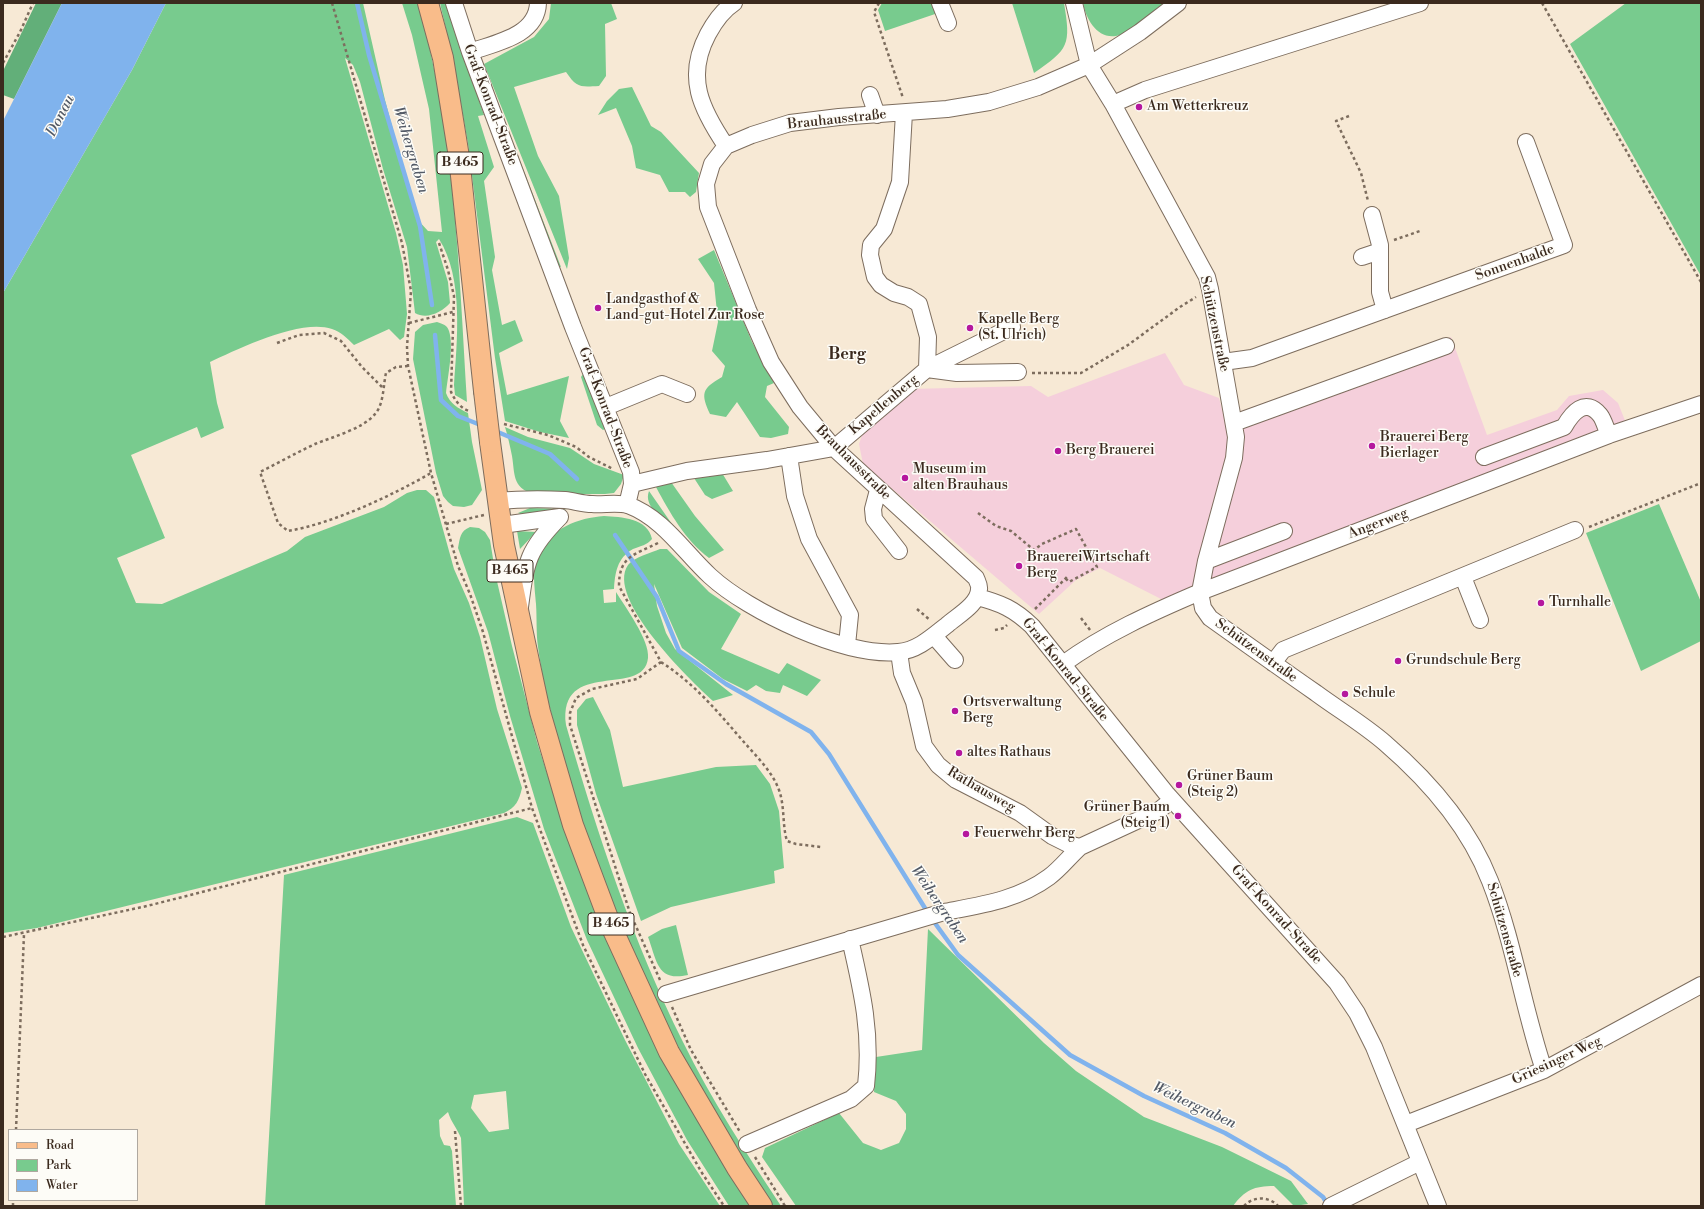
<!DOCTYPE html>
<html>
<head>
<meta charset="utf-8">
<style>
	body { margin:0 }
	#map { position:relative; width:1704px; height:1209px; overflow:hidden; background:#f7e9d5; font-family:"Libre Bodoni",serif }
	canvas { display:block }
	.frame { position:absolute; inset:0; border:4px solid #3b2a1e; pointer-events:none }
	.legend { position:absolute; left:8px; top:1129px; width:130px; height:72px; box-sizing:border-box; background:#fdfcf7; border:1px solid #afa8a0; margin:0; padding:5px 7px; list-style:none; font-size:12px; color:#3b2a1e }
	.legend li { display:flex; align-items:center; gap:8px; height:20px }
	.legend b { width:20px; border:1px solid #afa8a0 }
</style>
</head>
<body>
<div id="map">
<canvas width="1704" height="1209"></canvas>
<div class="frame"></div>
<ul class="legend">
<li><b style="height:5px;background:#f9bc8a"></b>Road</li>
<li><b style="height:11px;background:#78cb8e"></b>Park</li>
<li><b style="height:11px;background:#80b3ed"></b>Water</li>
</ul>
</div>
<script>
const c = document.querySelector('canvas').getContext('2d');
c.lineJoin = 'round';
function paint(path, color) { c.fillStyle = color; c.fill(path, 'evenodd'); }
function trace(path, color, width, dash) { c.strokeStyle = color; c.lineWidth = width; c.lineCap = dash ? 'butt' : 'round'; c.setLineDash(dash || []); c.stroke(path); }
function label(font, color, halo, rows, align = 'center') {
  c.font = font + ' "Libre Bodoni",serif'; c.lineWidth = 3; c.setLineDash([]); c.textBaseline = 'middle'; c.strokeStyle = halo; c.fillStyle = color; for (const [text, x, y, turn = 0] of rows) {
    c.save(); c.translate(x, y); c.rotate((+turn || 0) * Math.PI / 180); c.textAlign = isNaN(turn) ? turn : align; if (halo) c.strokeText(text, 0, 0); c.fillText(text, 0, 0); c.restore();
  }
}
paint(new Path2D(`
	M1451 337 1487 435 1557 410 1569 396 1603 390 1618 403 1628 428 1165 601 1100 568 1076 580 1039 614 863 464 859 444 867 421 910 389 1031 386 1048 397 1165 353 1184 385 1219 398 1224 417Z`), '#f5cfdb');
paint(new Path2D(`
	M166 3H363L385 100 417 219 428 231 442 232 429 109 412 35 402 3H418C455 132 459 269 467 402L455 395 454 385C457 341 464 278 439 239L436 242 448 282 450 303C442 312 427 320 415 313L407 247 383 169 360 82 353 65 345 58 396 233 403 265 407 314 404 337 400 340 389 329 354 345C347 338 341 332 332 329 301 318 238 349 210 362L217 403 224 428 201 438 197 427 131 455 165 538 117 558 136 603 162 604 287 551 305 537 384 507 407 493 417 490H426L434 497 454 569 469 603 480 637 497 709 522 788C519 801 516 807 504 813L37 928 3 933V293L132 70Z
	M440 3H446L484 115 478 116 494 167 484 181 495 257 492 270 502 325 515 320 523 341 499 353 507 395 569 376 560 421 569 438 540 432 505 421 495 358 468 144 454 64Z
	M551 3H611L617 19 605 24 606 76 599 86C580 87 577 88 566 72L514 87 538 156 559 196 569 258 567 269 484 64 534 37 549 19Z
	M882 3H934L938 13 885 31 878 10Z
	M1012 3H1064C1071 45 1069 49 1034 73Z
	M1083 3H1165C1158 9 1127 32 1120 35 1099 42 1086 20 1083 3Z
	M1626 3H1701V276L1570 44Z
	M491 86 561 267 557 266Z
	M632 87 651 126 661 132 699 173 696 192 690 197 685 192H669L660 175 636 168 632 146 616 108 598 115 607 101 619 89Z
	M714 250 752 342 774 383 767 386 765 397 789 427 788 434 771 438 760 437 737 402 726 417 710 414C701 394 701 389 722 377L725 366 712 351 718 322 714 283 698 259Z
	M437 322C443 324 447 325 449 331 454 346 448 376 446 393 450 404 458 408 468 413L472 442 482 490 472 505 464 507 453 506 448 502 443 496 436 473 413 359 415 332 423 325Z
	M583 374 605 429 603 430 597 425 581 377Z
	M505 427 528 437 570 448 594 464 624 475 621 484 614 493 605 494H533C512 487 515 474 512 456 510 446 508 437 505 427Z
	M722 473 733 491 712 499 705 495 694 478Z
	M671 482 695 516 724 550 709 558C685 540 670 513 656 487Z
	M649 491 674 527C663 518 643 507 649 491Z
	M1659 504 1701 602V641L1641 671 1586 533Z
	M530 508 567 509 526 516 518 513Z
	M604 516C621 517 648 518 652 539 647 545 641 546 633 549 617 558 615 573 614 589L603 590 604 603 616 602V592C625 607 650 640 648 658 644 699 558 657 566 725 597 833 633 942 683 1042 711 1099 746 1153 781 1206H770C735 1148 700 1090 669 1029 622 937 584 838 558 739 550 709 542 678 538 647 536 633 537 618 536 604 535 588 531 568 539 553 551 528 578 518 604 516Z
	M470 527 479 528 485 532 490 540 496 577 512 646 537 742 565 830 681 1092 750 1206H729L687 1140 638 1048 587 940 544 829 510 716 488 632 458 548C460 538 460 531 470 527Z
	M517 531 536 532 520 549Z
	M660 549H667L709 592 741 614 721 649 779 674 787 663 821 680 807 696 783 685 780 693 766 691 756 685 747 691 723 679 682 648 654 584 657 606 666 633 675 649 733 695 713 701C690 680 605 598 628 565 634 557 651 553 660 549Z
	M593 697 610 730 623 787 716 767 756 765 770 784 779 811 784 868 774 871 775 883 671 907 641 921 596 794 577 725V710L586 699Z
	M517 817 533 823 571 927 625 1040 679 1144 720 1206H464L461 1138C457 1128 451 1122 448 1112L439 1120 440 1136 444 1145 450 1146 452 1151 456 1206H265L284 875ZM506 1091 509 1129 489 1132 471 1108 474 1095Z
	M676 925 688 975C657 982 657 961 648 937L662 929Z
	M928 929 1044 1043 1076 1071 1144 1117 1222 1147 1291 1181 1308 1204 1294 1206 1274 1186C1254 1186 1245 1190 1233 1206H796L762 1157 765 1148 839 1113 863 1143 881 1150 899 1143 906 1129V1114L896 1101 874 1092 876 1057 922 1050Z`), '#78cb8e');
paint(new Path2D(`
	M36 3H62L14 99 3 95V71Z`), '#62af79');
paint(new Path2D(`
	M62 3H166L132 70 3 293V121Z`), '#80b3ed');
trace(new Path2D(`
	M357 3 369 55 420 226 432 305
	M435 335 441 400 458 416 483 426
	M493 430 550 454 577 479
	M615 535 657 597 679 651 726 684 811 732 829 754 928 913
	M932 919 958 955 1070 1055 1144 1096 1225 1133 1286 1168 1323 1197 1328 1205`), '#80b3ed', 4.5);
const minor = new Path2D(`
	M454 3 470 52 573 327 631 472 632 484 627 505
	M940 3 948 23
	M1074 3 1089 65 1113 104 1207 277 1210 289 1236 437 1234 458 1206 561 1200 592 1203 608 1210 618C1245 643 1280 668 1316 693 1339 710 1363 724 1385 743 1428 780 1469 827 1490 881 1514 942 1523 1008 1544 1070
	M470 52C495 43 537 36 538 3
	M870 95 877 115
	M1113 104 1145 90 1420 3
	M904 113 900 182 884 229 871 245 870 255 875 277 881 285 894 293 908 297 919 304 928 337 927 369
	M726 146C701 109 685 77 708 34 714 23 723 10 734 3
	M1372 215 1380 245V292L1385 310
	M1362 257 1380 251
	M1223 362 1252 358 1564 245 1526 142
	M927 369 957 373 1018 372
	M606 407 662 384 687 394
	M1234 423 1446 346
	M789 456 795 496 809 539 850 615 847 645
	M1484 457 1564 427C1572 413 1585 397 1600 415 1604 420 1606 429 1609 435
	M632 484 687 471 767 460 834 448 927 369 1012 327
	M878 490 873 509 874 519 899 551
	M498 501C520 499 543 499 565 500 574 501 583 504 592 504 603 505 617 502 628 505 663 518 684 552 710 576 749 612 845 657 898 652 917 651 933 636 947 625 957 616 979 604 979 589 980 586 977 581 976 578L834 448 800 407 771 362 748 310 708 207 706 184 712 164 726 146 752 135 790 123 839 117 947 109 989 102 1038 87 1089 65 1140 32 1178 3
	M502 525 560 517
	M1206 561 1284 531
	M1463 577 1480 620
	M977 597C1001 603 1014 609 1032 626L1166 793 1337 983 1357 1013 1374 1047 1438 1206
	M520 607C526 562 527 550 560 517
	M934 636 955 660
	M899 652 902 673 914 702 924 746 938 765 956 780 1020 813 1052 836 1068 844 1080 847 1158 811 1172 800
	M1273 663 1283 650 1575 530
	M1063 664C1104 634 1153 612 1200 592L1609 435 1701 404
	M666 994 944 912C981 905 1018 900 1049 877 1060 869 1070 856 1080 847
	M1406 1124 1544 1070 1701 985
	M747 1144 851 1099 866 1086C872 1033 862 991 850 939
	M1331 1206 1420 1162`);
const major = new Path2D(`
	M428 3 443 58 459 157 484 391
	M490 442 504 545 540 712 573 825 611 926 669 1052 737 1168 762 1206`);
trace(minor, '#7d6d5e', 18);
trace(major, '#7d6d5e', 22);
trace(new Path2D(`
	M332 3 402 243 411 291 407 347 408 366 431 473 458 566 470 594 483 632 532 808 583 945 645 1074 702 1173 724 1206
	M879 3 874 12 903 98
	M1542 3 1701 282
	M3 63 20 32 33 3
	M1349 116 1336 121 1361 173 1368 201
	M1394 240 1420 231
	M439 243 448 270 454 296 451 392C455 400 460 408 469 411
	M409 323 453 312
	M277 343 299 335 324 333 341 341 362 367 382 387
	M408 366 396 367 386 373C383 386 384 404 375 414 363 429 332 437 315 444 296 453 278 463 260 472L278 523 288 531C334 523 391 496 431 473
	M1032 373H1081L1128 345 1180 307 1196 297
	M504 424 548 435 576 447 589 457 613 469
	M978 513 996 526 1011 531 1034 550 1042 544 1076 529 1097 567 1069 582 1065 578
	M446 524 484 515
	M1589 527 1701 483
	M658 543C634 555 619 556 619 586L661 662 637 679 592 689 576 698 570 713V725L630 913 660 980
	M917 609 930 620
	M1035 609 1067 577
	M1081 618 1090 630
	M995 630 1004 628 1007 625
	M661 662C695 684 717 711 743 741 756 756 772 771 779 790 785 807 782 824 787 841L796 844 821 847
	M3 937 147 906 532 808
	M672 1007 691 1050 740 1132
	M16 1130 24 934
	M455 1131 461 1206
	M755 1157 785 1206
	M13 1206V1200
	M1244 1206C1253 1196 1269 1196 1278 1206`), '#7d6d5e', 2.5, [3, 3]);
trace(minor, '#fff', 16);
trace(major, '#f9bc8a', 20);
const majorBridge = new Path2D(`
	M484 391 490 442`);
trace(majorBridge, '#7d6d5e', 22, []);
trace(majorBridge, '#f9bc8a', 20);
for (const [x, y, r, color] of [
	[1139,107,4,"#b5179e"],
	[598,308,4,"#b5179e"],
	[970,328,4,"#b5179e"],
	[1372,446,4,"#b5179e"],
	[1058,451,4,"#b5179e"],
	[905,478,4,"#b5179e"],
	[1019,566,4,"#b5179e"],
	[1541,603,4,"#b5179e"],
	[1398,661,4,"#b5179e"],
	[1345,694,4,"#b5179e"],
	[955,711,4,"#b5179e"],
	[959,753,4,"#b5179e"],
	[1179,785,4,"#b5179e"],
	[1178,816,4,"#b5179e"],
	[966,834,4,"#b5179e"]
]) { const dot = new Path2D(); dot.arc(x, y, r, 0, 2 * Math.PI); c.fillStyle = color; c.fill(dot); trace(dot, '#fdfcf7', 1.5); }
for (const [x, y, w] of [
	[460,163,46],
	[510,571,46],
	[611,924,46]
]) { const box = new Path2D(); box.roundRect(x - w / 2, y - 11, w, 22, 3); c.fillStyle = '#fdfcf7'; c.fill(box); trace(box, '#3b2a1e', 1); }
label('bold 13px', '#3b2a1e', null, [
	["B 465",460,163],
	["B 465",510,571],
	["B 465",611,924]
]);
label('14px', '#3b2a1e', '#fdfcf7', [
	["Graf-Konrad-Straße",490,105,69],
	["Brauhausstraße",837,120,-6],
	["Sonnenhalde",1515,263,-20],
	["Schützenstraße",1214,324,78],
	["Kapellenberg",884,405,-40],
	["Graf-Konrad-Straße",605,408,69],
	["Brauhausstraße",853,463,45],
	["Angerweg",1378,524,-21],
	["Schützenstraße",1256,651,36],
	["Graf-Konrad-Straße",1065,670,51],
	["Rathausweg",981,790,30],
	["Graf-Konrad-Straße",1276,915,48],
	["Schützenstraße",1504,930,74],
	["Griesinger Weg",1557,1061,-25]
]);
label('14px', '#3b2a1e', '#fdfcf7', [
	["Am Wetterkreuz",1147,107],
	["Landgasthof &",606,300],
	["Land-gut-Hotel Zur Rose",606,316],
	["Kapelle Berg",978,320],
	["(St. Ulrich)",978,336],
	["Brauerei Berg",1380,438],
	["Bierlager",1380,454],
	["Berg Brauerei",1066,451],
	["Museum im",913,470],
	["alten Brauhaus",913,486],
	["BrauereiWirtschaft",1027,558],
	["Berg",1027,574],
	["Turnhalle",1549,603],
	["Grundschule Berg",1406,661],
	["Schule",1353,694],
	["Ortsverwaltung",963,703],
	["Berg",963,719],
	["altes Rathaus",967,753],
	["Grüner Baum",1187,777],
	["(Steig 2)",1187,793],
	["Grüner Baum",1170,808,"right"],
	["(Steig 1)",1170,824,"right"],
	["Feuerwehr Berg",974,834]
], 'left');
label('italic 15px', '#535a66', '#fdfcf7', [
	["Donau",61,116,-63],
	["Weihergraben",410,150,73],
	["Weihergraben",939,905,56],
	["Weihergraben",1194,1106,25]
]);
label('bold 16px', '#3b2a1e', '#fdfcf7', [
	["Berg",847,355]
]);
</script>
</body>
</html>
